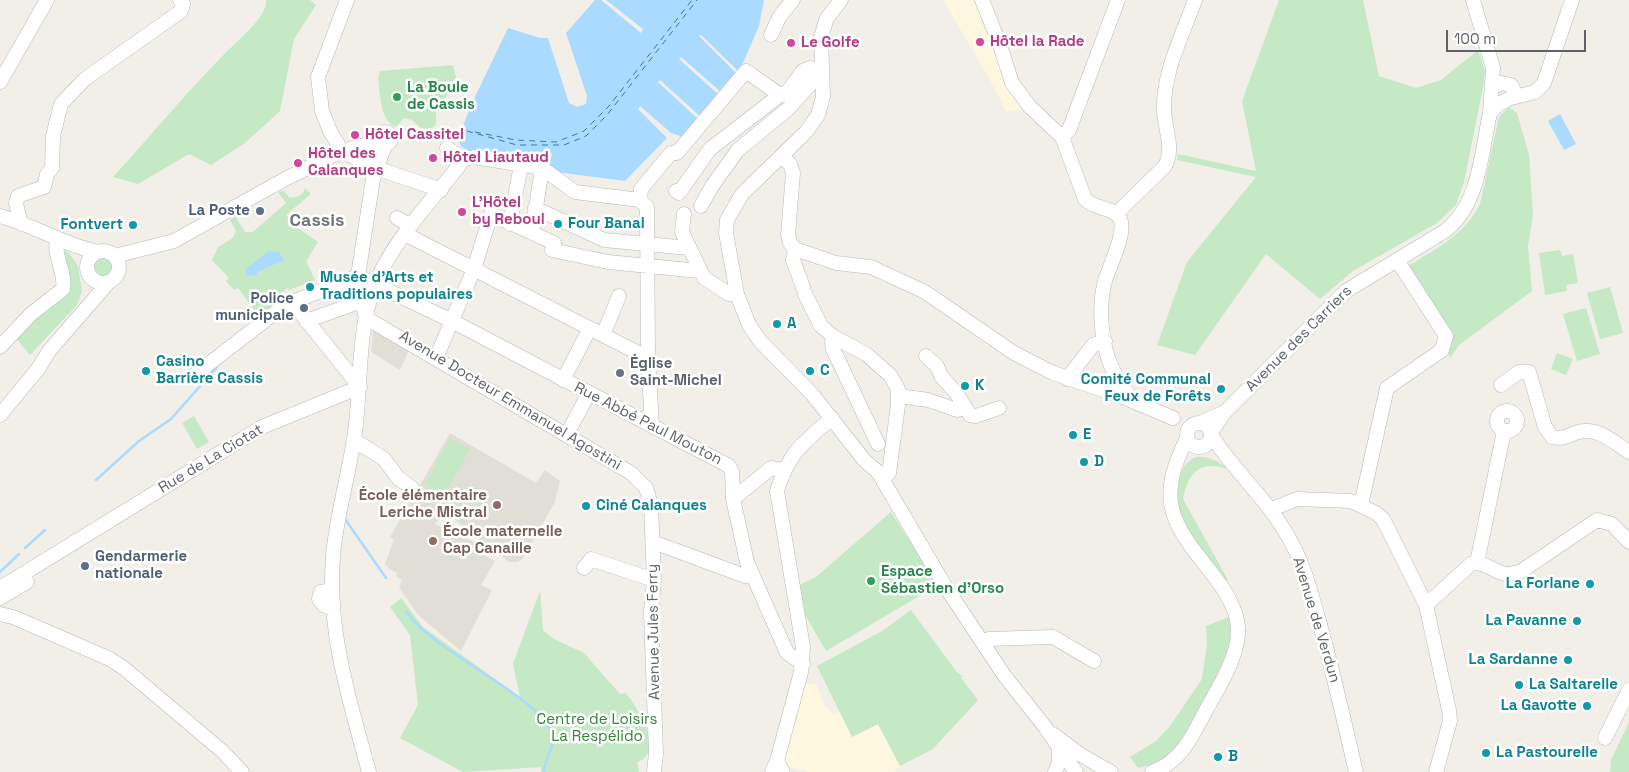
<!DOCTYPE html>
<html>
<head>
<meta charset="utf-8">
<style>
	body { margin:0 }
	#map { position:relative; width:1629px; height:772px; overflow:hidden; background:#f1efe8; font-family:"Space Grotesk",sans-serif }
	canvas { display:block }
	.scale { position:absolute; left:1446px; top:30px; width:140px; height:22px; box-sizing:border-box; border:2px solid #5f6368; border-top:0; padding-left:6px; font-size:15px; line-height:18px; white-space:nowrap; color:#5f6368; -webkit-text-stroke:4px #fff; paint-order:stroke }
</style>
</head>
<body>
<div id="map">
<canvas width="1629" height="772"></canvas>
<div class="scale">100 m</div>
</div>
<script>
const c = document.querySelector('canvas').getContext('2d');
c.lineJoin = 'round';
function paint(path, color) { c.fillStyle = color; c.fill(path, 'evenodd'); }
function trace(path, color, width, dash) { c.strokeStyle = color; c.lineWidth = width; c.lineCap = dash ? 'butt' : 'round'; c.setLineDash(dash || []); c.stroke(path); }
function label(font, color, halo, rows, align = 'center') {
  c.font = font + ' "Space Grotesk",sans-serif'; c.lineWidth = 5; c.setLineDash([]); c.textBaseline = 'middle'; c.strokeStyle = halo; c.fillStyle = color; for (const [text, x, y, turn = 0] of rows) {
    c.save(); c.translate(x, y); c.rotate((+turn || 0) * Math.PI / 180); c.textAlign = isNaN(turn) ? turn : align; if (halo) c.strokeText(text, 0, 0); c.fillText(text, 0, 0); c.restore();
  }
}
paint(new Path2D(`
	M943 0H973L1012 95 1022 110 1006 111 988 76Z
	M804 684H816L825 706 833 714 839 711 852 737 878 724 900 766 894 772H808L782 765Z`), '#fef7e0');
paint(new Path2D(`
	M373 330 409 350 400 370 371 352Z
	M450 433 536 483 545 470 560 481 555 502 523 558 518 562H509L445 512 435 524 476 543 473 550 495 561 481 585 492 590 461 651 418 615 399 587 402 580 396 577 397 573 389 569 385 564 394 540 390 537Z`), '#e1ded6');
paint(new Path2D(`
	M266 0H310L316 5 294 39 280 111 245 143 211 165 189 154 138 184 113 177C157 129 197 79 244 35 252 27 268 11 266 0Z
	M1279 0H1363L1379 76 1416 88 1441 80 1478 50 1485 71 1483 87 1464 182 1456 205 1437 223 1353 271 1320 299 1266 254 1195 355 1157 345 1187 262 1256 177 1177 160 1178 154 1256 171 1242 101Z
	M453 65 456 77 445 99 437 105C433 116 444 132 421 128L412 120 404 118 396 127C380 122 380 92 378 77L380 71Z
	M1509 107 1517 113 1529 155 1533 215 1528 246 1532 291 1459 345 1450 358 1407 267C1436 248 1464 236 1480 204L1499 117Z
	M305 188 311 194 286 215 299 229 318 242 306 261 315 280 289 290 287 288 282 293 286 298 261 319 238 288 234 290 226 281 229 278 212 260 218 247 233 238 236 231 230 220 235 216 245 232H253L286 203 278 192 284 191 289 197C297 199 303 195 305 188Z
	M1560 250 1562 256 1573 254 1578 283 1566 285 1567 291 1545 295 1539 253Z
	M65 251 69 253 78 266 82 291 77 305 30 355 14 336 64 298 61 253Z
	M90 268a12 12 0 1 1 24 0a12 12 0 1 1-24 0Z
	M1610 287 1623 333 1600 339 1587 293Z
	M1586 308 1600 354 1577 361 1563 314Z
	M1557 353 1573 359 1566 375 1551 369Z
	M194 416 209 442 197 449 182 423Z
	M450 438 470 449 444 495 425 484Z
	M1196 457C1209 456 1217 461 1228 469 1199 460 1189 472 1183 499L1228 580 1223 582C1198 549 1170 526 1179 481 1181 469 1185 462 1196 457Z
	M891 512 938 585 826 651 799 604 797 586 816 577Z
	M540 591 543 630 554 639 584 653 620 694 626 693C637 707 667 753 637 762L639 772H541V767L463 772 400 738 418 705 410 635 390 607 401 598 423 627 520 697 513 664Z
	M911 610 956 671 962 676 961 678 978 700 933 749 900 766 878 724 852 737 817 666 882 631Z
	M1229 617C1231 626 1231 635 1229 644 1226 661 1187 737 1175 749 1164 760 1153 765 1138 768L1130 757 1156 741 1170 726 1202 679 1207 645 1206 626Z
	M1629 722V772H1610L1611 760Z`), '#c5e8c5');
paint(new Path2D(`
	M595 0H601L641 33 643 29 606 0H764L759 26 739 72 701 35 699 36 737 74 722 93 681 57 679 59 720 96 701 117 660 80 658 82 699 120 683 137 671 133 640 106 638 109 667 138 625 181 556 172 548 169 552 154 549 152 545 153 542 162 467 151 459 144 464 123 474 99 508 28 540 38H548L569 103 577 107 586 104 587 96 566 33Z
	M1560 114 1576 144 1564 150 1548 121Z
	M269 251 279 252 284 260 257 272V275L247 276 245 270Z`), '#aadaff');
trace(new Path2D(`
	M96 480 139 441 171 419 217 367
	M345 519 386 578
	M25 548 45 530
	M0 572 19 554
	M407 612C431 651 545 699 552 735 555 749 544 759 544 772`), '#aadaff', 2.5);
trace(new Path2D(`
	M467 131 517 145H564L586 136 607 115 697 0
	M475 132 516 140 556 142 584 131 609 106 692 0`), '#4174aa', 1, [6, 5]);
const minor = new Path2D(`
	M347 0 318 77 322 111 330 131 342 151 376 168 441 190
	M841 0 827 18 821 37 823 97 818 115 806 132 742 194 727 220 726 233 737 294 749 325 760 341 812 394 865 461 878 472 945 586 1004 675 1045 727 1076 772
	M982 0 1000 45 1012 83 1030 107 1062 137 1085 199C1095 210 1113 206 1120 219 1127 232 1109 267 1105 281 1098 307 1101 344 1112 368 1117 379 1125 390 1133 400
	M1473 0 1493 68 1490 113 1499 104 1516 95 1511 85 1501 83 1492 88
	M771 35 780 16 793 0
	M0 82 47 0
	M1515 97 1535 92 1544 83 1572 0
	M379 138a6 6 0 1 1 12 0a6 6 0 1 1-12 0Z
	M1062 137 1069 130 1118 0
	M447 148 464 159 474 157 542 168 575 192 640 200
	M782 156 790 164 793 173 788 235 790 243 795 249 836 263 871 267 925 292 1014 353 1053 373 1118 395 1173 418
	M676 191 679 193 710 149 780 95 786 94 803 71 810 68 820 70
	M640 200 647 207 648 358 652 425
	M640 200 641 189 671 153H677L746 71 780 95
	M701 206 712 186 738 150 789 108 813 81 821 76
	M535 208 604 240 689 248
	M684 214 682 232 704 278 729 294H737
	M1116 214 1165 166C1175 147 1164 128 1164 109 1163 72 1183 34 1195 0
	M0 216C34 225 63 245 98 252
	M397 218 411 226
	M20 221 16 203 18 196 44 187 47 174 52 168 53 136 61 104 85 79 181 11 183 4 180 0
	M510 224 521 165
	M532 233 542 168
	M405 234 648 358
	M795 249 793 260 803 287
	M552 250 608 262 699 271
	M87 267a16 16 0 1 1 32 0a16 16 0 1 1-32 0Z
	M115 256 174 241 287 178 342 151 379 141
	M805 294 821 326 834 337 832 342 833 349 878 444
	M291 301 360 387
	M365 315 358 276 373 179 385 145
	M366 318 631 473 646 488 651 504 654 580 651 612 656 753 654 772
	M306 321 362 301
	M603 335 619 296
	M834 337 866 354 890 375 898 389V405L889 473 883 479
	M0 347 31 314 63 289C66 273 53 255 57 240
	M926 356 937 366 941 376 957 394 970 415 976 416 999 408
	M436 358 474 269 491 214 554 243
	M193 376 285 305 358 276 452 321 729 466 732 471 733 499 747 562 787 653 803 664
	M1067 379 1093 345 1105 341
	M563 380 590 328
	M1501 385 1519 372H1529L1545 427 1552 437C1563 439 1565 437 1575 433 1596 425 1612 441 1629 452
	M899 396 928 400 957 410 965 408
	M1497 421a10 10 0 1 1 20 0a10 10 0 1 1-20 0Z
	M1225 412 1346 291 1445 231C1480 204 1481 153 1490 113
	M0 415 38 369 49 351 108 283
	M1187 435a12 12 0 1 1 24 0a12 12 0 1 1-24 0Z
	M1200 423 1225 412 1211 432
	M567 434 589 393
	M1212 436C1236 474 1269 500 1291 542 1305 566 1311 594 1319 621 1333 671 1344 721 1356 772
	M354 440 384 459 398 478 412 488
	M733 499 771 468 783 470
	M1361 505 1387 388 1442 350 1446 336 1397 260
	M1272 509 1297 499 1351 501 1376 513 1383 519 1426 605 1449 710 1450 721 1436 772
	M653 542 745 576H752
	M1477 563 1504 431
	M584 568 591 559 654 580
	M0 588 262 427 360 387
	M332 590 321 592 319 599 323 605 333 609
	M0 598 27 582
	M1426 605 1471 564C1485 560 1494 573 1507 574 1511 574 1516 572 1520 572L1597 520 1612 524 1629 542
	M0 614 13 617 110 659 125 669 222 751 242 772
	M982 641 989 639 1053 637 1094 661
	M1053 734 1081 755 1111 772
	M1605 738 1629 690
	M777 761 801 672 803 647 777 491C789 452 802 444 832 418
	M369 772C350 702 327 631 333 557 336 514 351 469 356 424 361 378 358 325 376 282 396 236 434 199 464 159
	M772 772 777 761 783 772
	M1055 772 1059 762V750
	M1152 772C1181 762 1192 737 1205 712 1218 688 1235 663 1238 635 1239 623 1235 610 1229 599 1222 585 1212 574 1203 562 1166 516 1160 493 1187 438`);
trace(minor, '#b5b8bc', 15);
trace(minor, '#fff', 14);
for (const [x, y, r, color] of [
	[980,42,5,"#d1479c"],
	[791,43,5,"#d1479c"],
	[397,97,5,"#2e9e5b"],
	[355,135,5,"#d1479c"],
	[433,158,5,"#d1479c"],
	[298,163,5,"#d1479c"],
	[260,211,5,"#5c6f8a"],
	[462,212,5,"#d1479c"],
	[558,224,5,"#0f9aa8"],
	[133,225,5,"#0f9aa8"],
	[310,287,5,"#0f9aa8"],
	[304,308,5,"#5c6f8a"],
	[777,324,5,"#0f9aa8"],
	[146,371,5,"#0f9aa8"],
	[810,371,5,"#0f9aa8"],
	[620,373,5,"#6b7280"],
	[965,386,5,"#0f9aa8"],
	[1221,389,5,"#0f9aa8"],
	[1073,435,5,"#0f9aa8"],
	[1084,462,5,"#0f9aa8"],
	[497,505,5,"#8d6e63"],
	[586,506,5,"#0f9aa8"],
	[433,541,5,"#8d6e63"],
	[85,566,5,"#5c6f8a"],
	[871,581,5,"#2e9e5b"],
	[1590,584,5,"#0f9aa8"],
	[1577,621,5,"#0f9aa8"],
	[1568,660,5,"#0f9aa8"],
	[1519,685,5,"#0f9aa8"],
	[1587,706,5,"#0f9aa8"],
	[1486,753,5,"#0f9aa8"],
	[1218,757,5,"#0f9aa8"]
]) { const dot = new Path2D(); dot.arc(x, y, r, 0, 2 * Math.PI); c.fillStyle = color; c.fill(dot); trace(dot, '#fff', 2); }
label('bold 15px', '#b23c85', '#fff', [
	["Hôtel la Rade",990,42],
	["Le Golfe",801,43],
	["Hôtel Cassitel",365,135],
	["Hôtel des",308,154],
	["Calanques",308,171],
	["Hôtel Liautaud",443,158],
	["L'Hôtel",472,203],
	["by Reboul",472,220]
], 'left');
label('bold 15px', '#27864d', '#fff', [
	["La Boule",407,88],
	["de Cassis",407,105],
	["Espace",881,572],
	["Sébastien d'Orso",881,589]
], 'left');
label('bold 15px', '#4e5e75', '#fff', [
	["La Poste",250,211],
	["Police",294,299],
	["municipale",294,316],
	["Gendarmerie",95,557,"left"],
	["nationale",95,574,"left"]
], 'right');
label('bold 15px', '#0d838f', '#fff', [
	["Four Banal",568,224],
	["Fontvert",123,225,"right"],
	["Musée d'Arts et",320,278],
	["Traditions populaires",320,295],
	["A",787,324],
	["Casino",156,362],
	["Barrière Cassis",156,379],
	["C",820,371],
	["Comité Communal",1211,380,"right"],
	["Feux de Forêts",1211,397,"right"],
	["K",975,386],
	["E",1083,435],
	["D",1094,462],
	["Ciné Calanques",596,506],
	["La Forlane",1580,584,"right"],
	["La Pavanne",1567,621,"right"],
	["La Sardanne",1558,660,"right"],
	["La Saltarelle",1529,685],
	["La Gavotte",1577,706,"right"],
	["La Pastourelle",1496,753],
	["B",1228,757]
], 'left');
label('15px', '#5f6368', '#fff', [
	["Avenue des Carriers",1299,339,-45],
	["Avenue Docteur Emmanuel Agostini",510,401,31],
	["Rue Abbé Paul Mouton",648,424,27],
	["Rue de La Ciotat",211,459,-31],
	["Avenue de Verdun",1316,620,73],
	["Avenue Jules Ferry",654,632,-91]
]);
label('bold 15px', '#5b616d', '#fff', [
	["Église",630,364],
	["Saint-Michel",630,381]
], 'left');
label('bold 15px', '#785e54', '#fff', [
	["École élémentaire",487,496],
	["Leriche Mistral",487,513],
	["École maternelle",443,532,"left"],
	["Cap Canaille",443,549,"left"]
], 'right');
label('15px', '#348238', '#fff', [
	["Centre de Loisirs",597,720],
	["La Respélido",597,737]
]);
label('bold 18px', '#70757a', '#fff', [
	["Cassis",317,221]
]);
</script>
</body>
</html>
